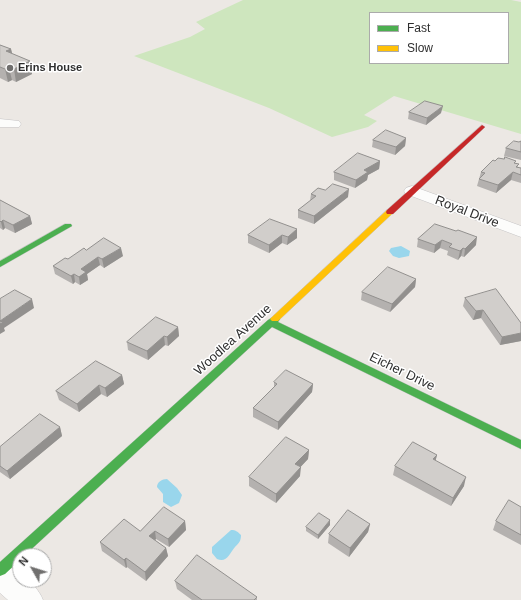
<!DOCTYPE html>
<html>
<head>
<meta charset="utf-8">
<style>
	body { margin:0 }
	#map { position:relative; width:521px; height:600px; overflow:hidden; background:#ece8e4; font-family:Arial,sans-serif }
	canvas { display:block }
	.legend { position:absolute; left:369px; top:12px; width:140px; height:52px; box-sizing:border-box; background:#fff; border:1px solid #ababab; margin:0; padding:5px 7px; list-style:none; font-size:12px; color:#2e2e2e }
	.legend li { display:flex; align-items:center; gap:8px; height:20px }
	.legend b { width:20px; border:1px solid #ababab }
	.north { position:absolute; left:12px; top:548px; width:40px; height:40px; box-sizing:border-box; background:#fff; border:1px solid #ababab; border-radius:50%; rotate:309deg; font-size:11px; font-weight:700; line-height:16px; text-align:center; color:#2e2e2e }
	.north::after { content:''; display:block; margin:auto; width:14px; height:18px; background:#706f6e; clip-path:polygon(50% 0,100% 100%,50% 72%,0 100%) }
</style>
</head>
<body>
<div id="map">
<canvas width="521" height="600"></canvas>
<ul class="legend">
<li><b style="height:5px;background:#4caf50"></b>Fast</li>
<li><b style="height:5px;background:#ffc107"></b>Slow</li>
</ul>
<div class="north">N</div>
</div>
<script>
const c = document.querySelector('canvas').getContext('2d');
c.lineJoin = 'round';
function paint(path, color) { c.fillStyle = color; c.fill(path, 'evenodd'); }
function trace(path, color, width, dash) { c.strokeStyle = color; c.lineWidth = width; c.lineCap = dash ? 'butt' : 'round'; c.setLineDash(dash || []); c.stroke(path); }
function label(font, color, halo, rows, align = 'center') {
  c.font = font + ' Arial,sans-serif'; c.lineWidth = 3; c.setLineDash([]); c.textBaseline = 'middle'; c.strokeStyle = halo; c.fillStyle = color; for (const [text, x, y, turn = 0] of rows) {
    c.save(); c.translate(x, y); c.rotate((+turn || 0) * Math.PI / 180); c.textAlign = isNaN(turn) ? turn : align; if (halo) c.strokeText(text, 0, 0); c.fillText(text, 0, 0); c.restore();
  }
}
paint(new Path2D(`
	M243 0H511L521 2V134L394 96 364 115 377 121 368 127 332 137 269 108 134 56 190 37 205 29 196 22ZM370 13H508V63H370Z`), '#cee6be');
paint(new Path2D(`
	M401 246 410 251 409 256 399 258 393 256 389 251 391 248Z
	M167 479 177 488 182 495 179 503 171 507 163 502V494L157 487C157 482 162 479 167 479Z
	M231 530C236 530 238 532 241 535 241 541 239 543 235 547 229 554 227 563 217 559L212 553V547Z`), '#99d6ec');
const street = new Path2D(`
	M0 119 19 121 21 124 19 127H0Z
	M412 186 521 226V237L406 194 404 191 406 188Z
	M0 563 10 567 20 575V580C31 580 39 590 43 600H8L0 593Z`);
const fast = new Path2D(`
	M65 224H71L72 226 0 267V261Z
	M275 316 280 319 278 322 521 440V449L272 327 24 556H20V560L5 574 0 576V562L268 320Z`);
const slow = new Path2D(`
	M387 210H390L394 212 278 321H272L270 319 272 317Z`);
const jam = new Path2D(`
	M482 125 485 127 484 128 393 214H387L386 212 387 210Z`);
trace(street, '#c5c4c5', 1);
trace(fast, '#c5c4c5', 1);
trace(slow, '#c5c4c5', 1);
trace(jam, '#c5c4c5', 1);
paint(street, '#fcfcfb');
paint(fast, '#4caf50');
paint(slow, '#ffc107');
paint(jam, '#c62828');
paint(new Path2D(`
	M0 45 11 49 12 54 30 61 32 74 16 82 12 80 8 82 0 78Z
	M409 112 441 113 426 125 408 119Z
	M406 138 405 146 395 155 372 147 373 140Z
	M521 141V160L504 156 506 148 519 142Z
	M380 161 379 169 368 175 367 180 355 188 334 180V172Z
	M495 161 516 163 518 167 521 175V183L511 180 496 193 477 186 481 172Z
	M325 190 348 197 314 224 298 218V210L310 201 311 194Z
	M0 200 30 216 32 224 15 233 5 228 3 230 0 228Z
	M435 224 476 245 464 257 461 256 458 260 447 255 448 251 440 248 434 253 417 247 418 239Z
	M297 229V238L287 245 282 243 269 253 248 243V235Z
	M86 250 123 256 104 268 100 265 87 274 88 280 80 285 75 282 73 284 55 274 53 266 68 259Z
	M416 279 415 287 390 312 361 300 362 292Z
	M465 298 521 323V341L500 345 481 318 473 320 463 306Z
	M178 327 179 336 168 346 165 345 148 360 128 350 127 342Z
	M122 375 124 384 107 397 101 394 79 412 59 400 56 391Z
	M274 382 313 384 312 392 278 430 253 417V408L274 387Z
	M60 427 62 436 10 479 0 472V447Z
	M309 450 308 459 300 467V476L276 503 249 486V477Z
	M437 455 435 461 464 486 451 506 393 475 395 466Z
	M521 507V545L493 530 496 521Z
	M185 521 186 530 169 547 156 539 155 540 166 548 168 556 146 581 127 567 126 568 102 551 100 542 140 531Z
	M370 524 368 532 349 557 328 543 329 534Z
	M330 525 318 539 306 531V527Z
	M175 581 257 597V600H192L177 589Z`), '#b4b1af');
paint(new Path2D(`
	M11 49 14 61 6 51Z
	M30 61 32 74 16 82 14 69Z
	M9 68 12 80 8 82 5 69Z
	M443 106 441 113 426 125 427 118Z
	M406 138 405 146 395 155 396 147Z
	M380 161 379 169 368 175 367 180 355 188 356 180 364 170Z
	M513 172 511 180 496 193 498 185Z
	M349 189 348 197 314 224V216Z
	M30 216 32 224 15 233 13 225Z
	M3 220 5 228 3 230 1 222Z
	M297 229V238L287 245 288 237Z
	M282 235V243L269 253V245Z
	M477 237 476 245 464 257 465 249Z
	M442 240 440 248 434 253 435 245Z
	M121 248 123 256 104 268 102 259Z
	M463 248 461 256 458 260 460 251Z
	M98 257 100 265 87 274 88 280 80 285 79 277 81 269Z
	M74 274 75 282 73 284 71 276Z
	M416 279 415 287 390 312 392 304Z
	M32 299 34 308 4 328 5 331 0 334V321Z
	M483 310 481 318 473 320 476 311Z
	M178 327 179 336 168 346 167 337Z
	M521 333V341L500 345 502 337Z
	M164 336 165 345 148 360 147 351Z
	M122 375 124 384 107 397 105 388Z
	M313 384 312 392 278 430V422Z
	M99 385 101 394 79 412 77 404Z
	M60 427 62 436 10 479 7 471Z
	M309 450 308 459 295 473V464Z
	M437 455 435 463 433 459Z
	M301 467 300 476 276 503V494Z
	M466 477 464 486 451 506 453 498Z
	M330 520V525L318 539V535Z
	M185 521 186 530 169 547 168 539Z
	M370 524 368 532 349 557 350 548Z
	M155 531 156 539 151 545 149 536Z
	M166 548 168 556 146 581 145 572Z
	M126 558 127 567 126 568 124 560Z`), '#92908e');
const building = new Path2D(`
	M0 45 11 49 6 51 30 61 14 69 9 68 5 69 0 67Z
	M425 101 443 106 427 118 409 112Z
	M386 130 406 138 396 147 373 140Z
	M514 141 519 142 521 141V152L506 148Z
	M358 153 380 161 364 170 368 172 356 180 334 172Z
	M505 157 516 161 514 163 519 164 516 167 521 168V175L513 172 498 185 479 179 485 173 481 172 493 160 495 161 498 158 504 159Z
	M333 184 349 189 314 216 298 210 316 196 311 194 318 188 325 190Z
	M0 200 30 216 13 225 3 220 1 222 0 221Z
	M270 219 297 229 288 237 282 235 269 245 248 235Z
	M435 224 456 231 458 230 477 237 465 249 463 248 460 251 449 247 452 244 442 240 435 245 418 239Z
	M104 238 121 248 102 259 98 257 81 269 86 272 79 277 74 274 71 276 53 266 65 258 68 259 84 248 86 250Z
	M388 267 416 279 392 304 362 292Z
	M496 289 521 323V333L502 337 483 310 476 311 465 298Z
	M15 290 32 299 0 321 3 322 0 324V299Z
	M156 317 178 327 167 337 164 336 147 351 127 342Z
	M96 361 122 375 105 388 99 385 77 404 56 391Z
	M286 370 313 384 278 422 253 408 277 384 274 382Z
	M40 414 60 427 7 471 0 466V447Z
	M286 437 309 450 295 464 301 467 276 494 249 477Z
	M413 442 437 455 433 459 466 477 453 498 395 466Z
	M509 500 521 507V535L496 521Z
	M164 507 185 521 168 539 155 531 149 536 166 548 145 572 126 558 124 560 100 542 124 519 140 531Z
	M348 510 370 524 350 548 329 534Z
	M319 513 330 520 318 535 306 527Z
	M197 555 257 597 254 600H202L175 581Z`);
paint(building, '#d1cecb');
trace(building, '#92908e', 1);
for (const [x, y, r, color] of [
	[10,68,4,"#706f6e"]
]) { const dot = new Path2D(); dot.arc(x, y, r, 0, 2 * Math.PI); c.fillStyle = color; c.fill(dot); trace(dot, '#fff', 1.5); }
label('bold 11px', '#2e2e2e', '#fff', [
	["Erins House",18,68]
], 'left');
label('13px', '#2e2e2e', '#fff', [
	["Royal Drive",467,212,21],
	["Woodlea Avenue",233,340,-42],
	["Eicher Drive",402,372,26]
]);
</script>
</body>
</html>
